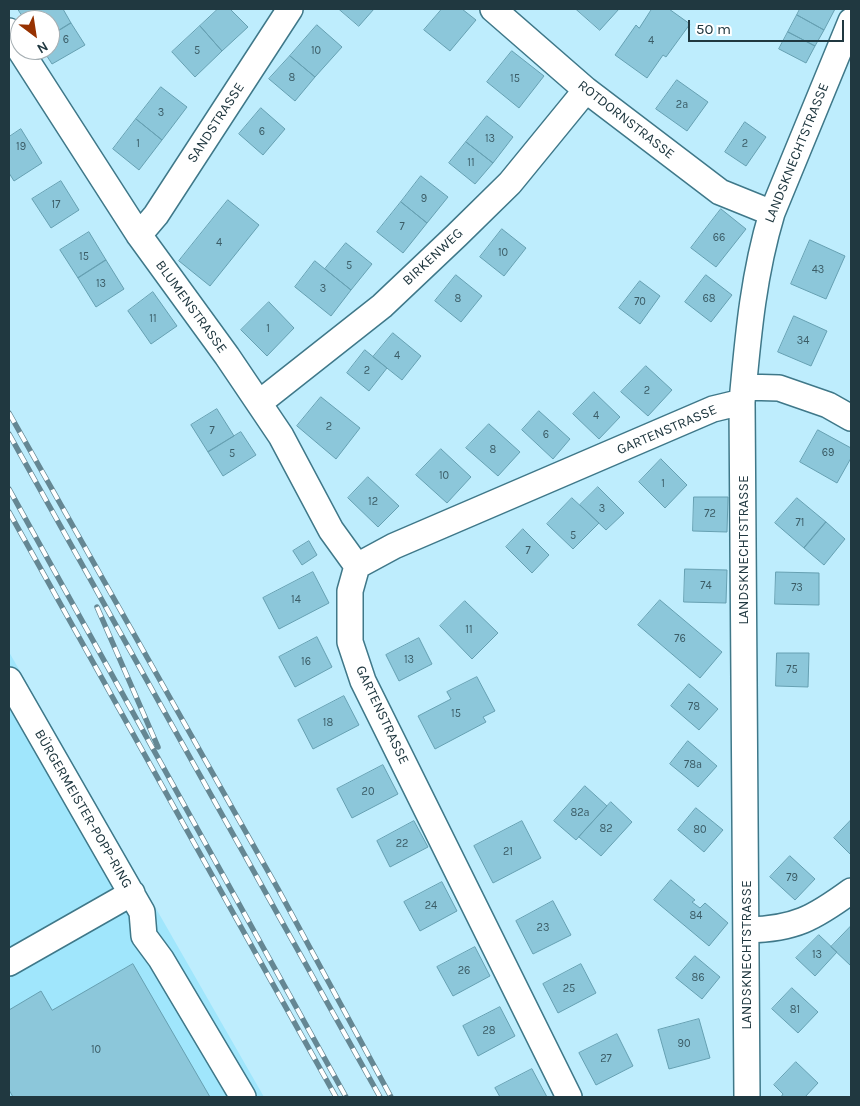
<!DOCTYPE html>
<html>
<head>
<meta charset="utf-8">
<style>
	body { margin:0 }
	#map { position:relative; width:860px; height:1106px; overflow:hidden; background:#beedfd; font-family:Karla,sans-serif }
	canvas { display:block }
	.frame { position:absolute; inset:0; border:10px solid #203840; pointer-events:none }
	.north { position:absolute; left:10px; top:10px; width:50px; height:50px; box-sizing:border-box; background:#fff; border:1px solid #a6afb3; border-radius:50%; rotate:149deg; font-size:14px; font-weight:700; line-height:20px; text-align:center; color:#203840 }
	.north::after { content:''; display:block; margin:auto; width:18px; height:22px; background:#973201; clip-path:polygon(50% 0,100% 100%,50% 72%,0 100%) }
	.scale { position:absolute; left:688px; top:20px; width:156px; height:22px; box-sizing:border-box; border:2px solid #203840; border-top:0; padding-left:6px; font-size:15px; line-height:18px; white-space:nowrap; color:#203840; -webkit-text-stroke:4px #fff; paint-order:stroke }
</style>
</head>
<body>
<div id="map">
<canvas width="860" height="1106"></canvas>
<div class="frame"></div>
<div class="north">N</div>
<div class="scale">50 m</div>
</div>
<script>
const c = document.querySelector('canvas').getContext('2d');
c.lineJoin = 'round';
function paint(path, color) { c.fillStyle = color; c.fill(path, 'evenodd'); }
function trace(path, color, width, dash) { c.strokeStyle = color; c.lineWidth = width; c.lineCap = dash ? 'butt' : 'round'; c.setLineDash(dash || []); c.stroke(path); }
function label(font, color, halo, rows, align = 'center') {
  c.font = font + ' Karla,sans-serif'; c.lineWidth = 4; c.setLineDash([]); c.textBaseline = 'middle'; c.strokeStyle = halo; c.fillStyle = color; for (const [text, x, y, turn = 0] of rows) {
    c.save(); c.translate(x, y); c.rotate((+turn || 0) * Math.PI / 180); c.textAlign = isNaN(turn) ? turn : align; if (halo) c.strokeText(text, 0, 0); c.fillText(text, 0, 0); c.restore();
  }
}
paint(new Path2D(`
	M9 652 264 1097H9Z`), '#a0e6fc');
const building = new Path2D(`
	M18 9H63L71 23 50 36V20H25Z
	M218 9H230L248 27 222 51 200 26Z
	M339 9H374L359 26Z
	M442 9H462L476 20 450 51 424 30Z
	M576 9H619L600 30Z
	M652 9H669L690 24 666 57 663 55 647 78 615 55 636 25 639 28Z
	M800 9H835L824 30 797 15Z
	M797 15 824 30 815 46 788 32Z
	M71 23 85 45 52 64 43 50H50V36Z
	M317 25 342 47 315 77 290 56Z
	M200 26 222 51 195 77 172 52Z
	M788 32 815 46 806 63 779 49Z
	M512 51 544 76 519 108 487 82Z
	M290 56 315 77 295 101 269 79Z
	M677 80 708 102 687 131 656 109Z
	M161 87 187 107 162 140 136 119Z
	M261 108 285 129 263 155 239 134Z
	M487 116 513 137 493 163 466 142Z
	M136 119 162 140 139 170 113 149Z
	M745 122 766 137 746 166 725 152Z
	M21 129 42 163 14 181 9 173V137Z
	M466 142 493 163 475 184 449 163Z
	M421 176 448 197 427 223 401 202Z
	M61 181 79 210 51 228 32 199Z
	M228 200 259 225 210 286 179 261Z
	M401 202 427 223 403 253 377 232Z
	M721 209 746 229 716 267 691 248Z
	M502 229 526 248 504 276 480 257Z
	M89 232 106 260 78 278 60 250Z
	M810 240 845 256 826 299 791 284Z
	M346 243 372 264 351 290 325 269Z
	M106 260 124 289 96 307 78 278Z
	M315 261 351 290 331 316 295 287Z
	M456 275 482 296 461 322 435 301Z
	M706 275 732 295 711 322 685 302Z
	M640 281 660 296 640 324 619 308Z
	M153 292 177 326 151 344 128 311Z
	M269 302 294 328 267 356 241 330Z
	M794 316 827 331 811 366 778 352Z
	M393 333 421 356 402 380 373 357Z
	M365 350 387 368 369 391 347 373Z
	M646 366 672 390 648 416 621 392Z
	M594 392 620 417 599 439 573 414Z
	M321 397 360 428 336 459 297 426Z
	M217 409 234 436 208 452 191 425Z
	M539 411 570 439 553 459 522 430Z
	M489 424 520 452 498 476 466 448Z
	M818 430 851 448V458L837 483 800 462Z
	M241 432 256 455 223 476 208 452Z
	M441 449 471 477 447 503 416 475Z
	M661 459 687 485 665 508 639 482Z
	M368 477 399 506 378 527 348 498Z
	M598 487 624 513 606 530 580 505Z
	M694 497H728L727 532 693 531Z
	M572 498 599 523 573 549 547 524Z
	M797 498 826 522 804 548 775 523Z
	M826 522 845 539 824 565 804 548Z
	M523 529 549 555 532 573 506 547Z
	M309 541 317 555 302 565 293 551Z
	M685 569 727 570 726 603 684 602Z
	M313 572 329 603 279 629 263 598Z
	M776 572 819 573V605L775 604Z
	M660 600 722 652 700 678 638 625Z
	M465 601 498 633 472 659 440 626Z
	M317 637 332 667 295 687 279 657Z
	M419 638 432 664 399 681 386 655Z
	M777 653H809L808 687 776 686Z
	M477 677 495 711 483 717 486 722 435 749 418 716 451 699 447 692Z
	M689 684 718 709 699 730 671 706Z
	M344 696 359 725 313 749 298 720Z
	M688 741 717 766 698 787 670 764Z
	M383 765 398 794 352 818 337 789Z
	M585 786 607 806 576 840 554 821Z
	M611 802 632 822 601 856 579 837Z
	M696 808 723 830 704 852 678 830Z
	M851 820V855L834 838Z
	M414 821 428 847 390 867 377 841Z
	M522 821 541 858 493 883 474 846Z
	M790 856 815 879 795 900 770 877Z
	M671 880 695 900 692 902 700 908 705 903 728 923 709 946 654 900Z
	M442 882 457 911 420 931 404 902Z
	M553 901 571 935 533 954 516 921Z
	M851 926V966L831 947Z
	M819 935 837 952 815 976 796 958Z
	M475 947 490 976 453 996 437 967Z
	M695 956 720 977 702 999 676 978Z
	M133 964 210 1097H13L9 1090V1010L41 991 52 1010Z
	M581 964 596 993 558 1013 543 984Z
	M792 988 818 1012 798 1033 772 1009Z
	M500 1007 515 1036 478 1056 463 1026Z
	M699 1019 710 1058 669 1069 658 1030Z
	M617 1034 633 1066 596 1085 579 1053Z
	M796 1062 818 1083 805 1097H781L783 1094 774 1085Z
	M532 1069 547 1097H500L495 1088Z`);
paint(building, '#8cc7da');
trace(building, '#66a0b2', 1);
const minor = new Path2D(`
	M493 9 586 90 720 192 772 213
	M9 31 20 49
	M20 50 139 235 227 356 281 436 331 530 357 566
	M139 235 156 215 290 9
	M744 387 779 388 828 405 851 418
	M259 403 382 306 457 235 510 183 586 90
	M9 680 142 912 144 936 161 959 243 1097
	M748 930C795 929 814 918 851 891
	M9 963 132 893
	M569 1097 363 681 350 642V591L357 566 394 546 713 409 742 402
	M747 1097 742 402C748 337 753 276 772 213L851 21`);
trace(minor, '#3f7889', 28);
trace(minor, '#fff', 25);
const rail = new Path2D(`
	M9 413 278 889 391 1097
	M9 434 380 1097
	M9 489 346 1097
	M9 512 336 1097
	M97 607 158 747`);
trace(rail, '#658793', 5.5);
trace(rail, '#fff', 4, [11]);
label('11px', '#3b5c66', null, [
	["6",66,40],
	["4",651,41],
	["5",197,51],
	["10",316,51],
	["8",292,78],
	["15",515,79],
	["2a",682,105],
	["3",161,113],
	["6",262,132],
	["13",490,139],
	["1",138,144],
	["2",745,144],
	["19",21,147],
	["11",471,163],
	["9",424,199],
	["17",56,205],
	["7",402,227],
	["66",719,238],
	["4",219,243],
	["10",503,253],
	["15",84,257],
	["5",349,266],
	["43",818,270],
	["13",101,284],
	["3",323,289],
	["8",458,299],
	["68",709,299],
	["70",640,302],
	["11",153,319],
	["1",268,329],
	["34",803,341],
	["4",397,356],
	["2",367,371],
	["2",647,391],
	["4",596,416],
	["2",329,427],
	["7",212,431],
	["6",546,435],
	["8",493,450],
	["69",828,453],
	["5",232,454],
	["10",444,476],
	["1",663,484],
	["12",373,502],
	["3",602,509],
	["72",710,514],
	["71",800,523],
	["5",573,536],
	["7",528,551],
	["74",706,586],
	["73",797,588],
	["14",296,600],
	["11",469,630],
	["76",680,639],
	["13",409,660],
	["16",306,662],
	["75",792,670],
	["78",694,707],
	["15",456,714],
	["18",328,723],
	["78a",693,765],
	["20",368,792],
	["82a",580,813],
	["82",606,829],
	["80",700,830],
	["22",402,844],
	["21",508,852],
	["79",792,878],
	["24",431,906],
	["84",696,916],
	["23",543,928],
	["13",817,955],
	["26",464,971],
	["86",698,978],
	["25",569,989],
	["81",795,1010],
	["28",489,1031],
	["90",684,1044],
	["10",96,1050],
	["27",606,1059]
]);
label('14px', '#203840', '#fff', [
	["ROTDORNSTRASSE",626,120,38],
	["SANDSTRASSE",216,123,-57],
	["LANDSKNECHTSTRASSE",797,153,-68],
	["BIRKENWEG",433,257,-43],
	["BLUMENSTRASSE",191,307,54],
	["GARTENSTRASSE",667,430,-23],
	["LANDSKNECHTSTRASSE",744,550,-90],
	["GARTENSTRASSE",382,715,65],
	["BÜRGERMEISTER-POPP-RING",83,809,60],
	["LANDSKNECHTSTRASSE",747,955,-90]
]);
</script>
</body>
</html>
